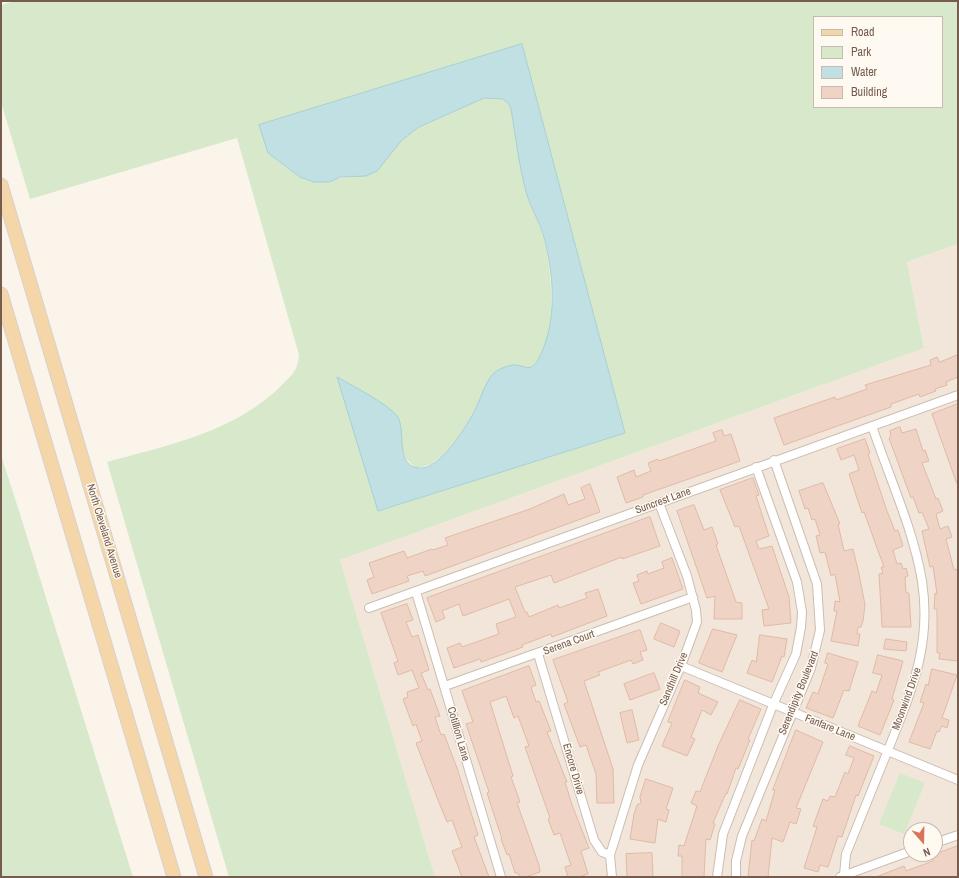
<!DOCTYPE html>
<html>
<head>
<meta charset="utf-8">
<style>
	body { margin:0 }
	#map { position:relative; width:959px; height:878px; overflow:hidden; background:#fbf4eb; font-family:"Archivo Narrow",sans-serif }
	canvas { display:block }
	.frame { position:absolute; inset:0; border:2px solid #755c4f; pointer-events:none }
	.legend { position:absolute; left:813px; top:16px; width:130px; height:92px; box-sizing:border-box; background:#fef9f1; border:1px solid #c7bab0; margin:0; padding:5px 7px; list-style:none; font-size:12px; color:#755c4f }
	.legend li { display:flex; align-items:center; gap:8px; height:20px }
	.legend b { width:20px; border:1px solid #c7bab0 }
	.north { position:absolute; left:903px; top:822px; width:40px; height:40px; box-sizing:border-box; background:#fef9f1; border:1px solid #c7bab0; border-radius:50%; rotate:160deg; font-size:11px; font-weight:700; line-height:16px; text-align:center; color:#755c4f }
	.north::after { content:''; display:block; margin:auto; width:14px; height:18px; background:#db735a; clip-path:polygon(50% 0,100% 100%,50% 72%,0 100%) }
</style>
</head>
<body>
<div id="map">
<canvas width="959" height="878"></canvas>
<div class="frame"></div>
<ul class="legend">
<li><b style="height:5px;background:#f4d6a9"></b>Road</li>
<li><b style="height:11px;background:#d7e9ca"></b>Park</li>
<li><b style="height:11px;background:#c0e0e4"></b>Water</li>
<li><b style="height:11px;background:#efd4c5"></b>Building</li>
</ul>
<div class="north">N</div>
</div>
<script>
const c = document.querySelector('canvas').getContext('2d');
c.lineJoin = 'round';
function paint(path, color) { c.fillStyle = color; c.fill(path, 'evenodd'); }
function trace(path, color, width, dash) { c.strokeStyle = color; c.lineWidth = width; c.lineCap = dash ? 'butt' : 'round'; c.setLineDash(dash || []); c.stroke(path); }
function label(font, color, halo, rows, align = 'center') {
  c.font = font + ' "Archivo Narrow",sans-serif'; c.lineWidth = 3; c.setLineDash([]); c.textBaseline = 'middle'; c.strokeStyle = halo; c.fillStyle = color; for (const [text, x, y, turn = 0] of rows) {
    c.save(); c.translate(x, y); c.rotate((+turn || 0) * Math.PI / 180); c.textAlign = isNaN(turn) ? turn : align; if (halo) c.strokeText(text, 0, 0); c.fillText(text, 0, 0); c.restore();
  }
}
paint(new Path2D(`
	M958 244V877H435L340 560 924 348 907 262ZM911 830H935V854H911Z`), '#f2e6da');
paint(new Path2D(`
	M15 1H958V244L907 262 924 348 340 560 435 877H229L107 462C169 445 235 432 282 385 292 375 298 370 299 355L237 138 30 199 1 102V5ZM814 17H942V107H814ZM522 44 625 433 378 511 401 442C402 455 407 462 417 468 450 467 480 401 493 374 499 373 529 369 531 367 561 346 552 263 542 233 538 219 530 207 527 193 520 165 516 137 511 109L509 104 503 99 484 98 419 127 402 140 366 176C350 175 344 178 329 181 306 187 286 166 268 153Z
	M1 455 19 511 133 877H1Z
	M900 773 925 783 904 834 879 824Z`), '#d7e9ca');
const water = new Path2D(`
	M522 44 625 433 378 511 337 377C351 385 388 404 397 416 407 430 394 464 418 468 439 472 468 424 476 408 481 397 485 384 492 375 496 370 508 365 514 365 526 365 530 374 539 358 558 321 554 273 543 234 539 221 531 208 527 195 519 167 516 138 511 109L509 104 503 99 484 98 419 127 402 140 377 171 366 176 341 177 329 182H314L300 177 268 153 259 125Z`);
paint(water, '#c0e0e4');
trace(water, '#a7cfd5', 1);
const building = new Path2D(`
	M958 355V377L946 382 947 385 935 389 936 391 920 397 919 394 891 404V407L784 445 774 418 835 397 836 400 867 389 865 385 931 365 930 360 937 357 939 362Z
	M958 404V483L957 484 932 414Z
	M900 427 902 433 916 429 923 451 925 450 929 461 922 463 936 499 938 498 943 511 936 514 940 529 948 526 952 537 946 539 954 570 957 569 958 576V661L939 659 940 653H937V609H934L935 593 937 594 933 566 930 567 922 531 929 529 922 512 919 513 913 497 911 498 889 438 891 436 890 431Z
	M722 430 724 436 731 434 740 461 643 495V497L626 503 617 477 634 470 636 477 651 471 648 463 658 459 659 461 716 441 713 433Z
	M865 439 870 453 868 454 887 511 895 531 898 530 903 546 893 550 897 564 901 563 903 569 906 568 908 576 905 577 906 593H909L911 627H882L879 574 883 573 881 567H884L864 512 862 513 849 474 859 470 854 455 841 460 837 449Z
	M753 478 759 495 756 496 769 536 756 541 759 549 772 546 789 597 791 623 764 626 762 610 769 609 739 526 735 527 720 490Z
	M823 483 840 524H838L844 551 853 549 859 574 865 605 863 621 861 627H858L857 634H860L858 646 831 641 837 611H834L835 601 840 602 835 574 831 576 825 552 820 553 816 536 820 535 815 519 812 520 808 508 805 509 799 491Z
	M590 484 600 512 425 576 423 571 407 576 409 581 372 594 367 580 374 577 369 563 404 551 407 558 432 549 433 550 448 545 445 538 530 509 564 494 568 505 585 499 581 488Z
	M694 505 704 530 712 527 718 544 716 545 736 602 742 603V619H714L715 596 707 598 677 511Z
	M650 517 660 546 622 559V557L554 583 551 575 515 587 525 612H527L529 617 558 605 559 608 587 598 585 593 598 589 607 616 552 637 551 634 522 645 523 647 481 662 480 659 454 668 447 648 460 643 462 647 499 634 496 624 516 617 509 599 463 616 459 604 442 611 445 618 436 622 427 598Z
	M672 558 683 589 641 604 633 583 639 581 637 575 647 571 648 574 664 568 662 562Z
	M407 604 413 620 406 622 412 637 418 635 429 670 421 673 428 690 430 689 440 716 435 717 441 735 444 734 457 768 478 835 474 837 489 877H462L452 851 462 847 452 820 447 822 438 800 416 743 422 741 416 724 413 726 403 699 408 697 407 692 419 688 412 670 398 675 394 663 398 661 381 613Z
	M661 623 680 631 674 647 654 639Z
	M713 629 737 635 722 672 699 663Z
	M640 630 647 650 640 652 643 660 633 664 631 660 598 672 600 675 584 681 613 769 614 803H597L596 774 586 745 580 747 564 704 568 702 553 660Z
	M760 635 787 639 784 657 782 656 772 682 747 673 752 660 756 662Z
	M886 639 907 642 906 651 884 649Z
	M828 653 858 662 849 691 844 690 833 718 806 708 813 692 818 694 828 664 825 663Z
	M878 655 903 661 892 699 894 700 880 735 858 726 872 691 876 693 882 675 873 673Z
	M529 666 536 685 531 687 536 702 539 701 551 731 547 732 567 782H565L572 805 589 848 581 851 588 874 579 877H568L565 867 571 865 560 833 554 835 548 819 550 818 525 747 529 746 518 716 514 718 506 696 490 702 513 776 511 777 520 802 517 803 539 865 540 872 525 877H520L518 873H515L509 854 507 855 501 839H502L487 793 489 792 466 724 473 722 462 691Z
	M932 669 957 675 942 718 949 720 947 728 942 726 939 732 937 731 930 749 909 742 924 703 920 702 926 684 928 685Z
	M654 673 660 689 630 700 624 684Z
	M685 680 700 687 698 693 718 702 711 715 702 710 691 737 695 739 687 756 662 746 672 723 668 722Z
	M740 700 761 709 748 739 750 740 743 757 738 769 736 768 727 794 726 793 713 823 715 824 710 840 706 839 704 877H682V856H678L679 845 684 846 697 806 691 803 696 791 700 792 718 746Z
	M632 710 639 740 627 743 620 713Z
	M796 730 823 742 796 808 801 809 796 824 790 822 783 842 772 838 768 877H748L752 840 754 841 762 819 766 821 775 790H773Z
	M850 746 874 756 858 796 856 795 842 837 838 836 828 867 820 865 818 872 804 868 817 827 813 826 823 799 828 801 830 796 835 797 845 772 848 774 854 758 846 755Z
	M646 779 673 788 666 809 669 810 666 822 658 819 655 843 630 839 634 814 637 805 641 803 640 797Z
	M958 846V876L954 877H876L904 866 906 871 933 861 931 856Z
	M652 853 653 877H627L626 854Z`);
paint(building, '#efd4c5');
trace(building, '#e0baa6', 1);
const minor = new Path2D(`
	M416 592 501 877
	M369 608 958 395
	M538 654 594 840 602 852 610 855 612 877
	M681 666 958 780
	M445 686 693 597
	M935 843 958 835
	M610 855 638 765 681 666 697 622 696 610 687 576 659 503
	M844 875 846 854C860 820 874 785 888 750 911 692 932 646 922 581 913 528 889 477 872 426
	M717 877 723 834 773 705 796 654 801 627 802 612 797 582 756 467
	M736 877V861L742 836 811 668 820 630 817 584 774 460
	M840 877 911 851`);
const primary = new Path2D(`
	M1 185 206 877
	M1 294 174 877`);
trace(minor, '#cdbdb1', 10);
trace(primary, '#d8d1ce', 15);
trace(minor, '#fff', 8);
trace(primary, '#f4d6a9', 13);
label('11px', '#755c4f', '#fef9f1', [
	["Suncrest Lane",663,501,-20],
	["North Cleveland Avenue",104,531,73],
	["Serena Court",569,643,-20],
	["Sandhill Drive",674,679,-67],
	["Serendipity Boulevard",799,693,-68],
	["Moonwind Drive",907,699,-70],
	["Fanfare Lane",830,728,22],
	["Cotillion Lane",458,734,74],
	["Encore Drive",573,769,74]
]);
</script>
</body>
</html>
